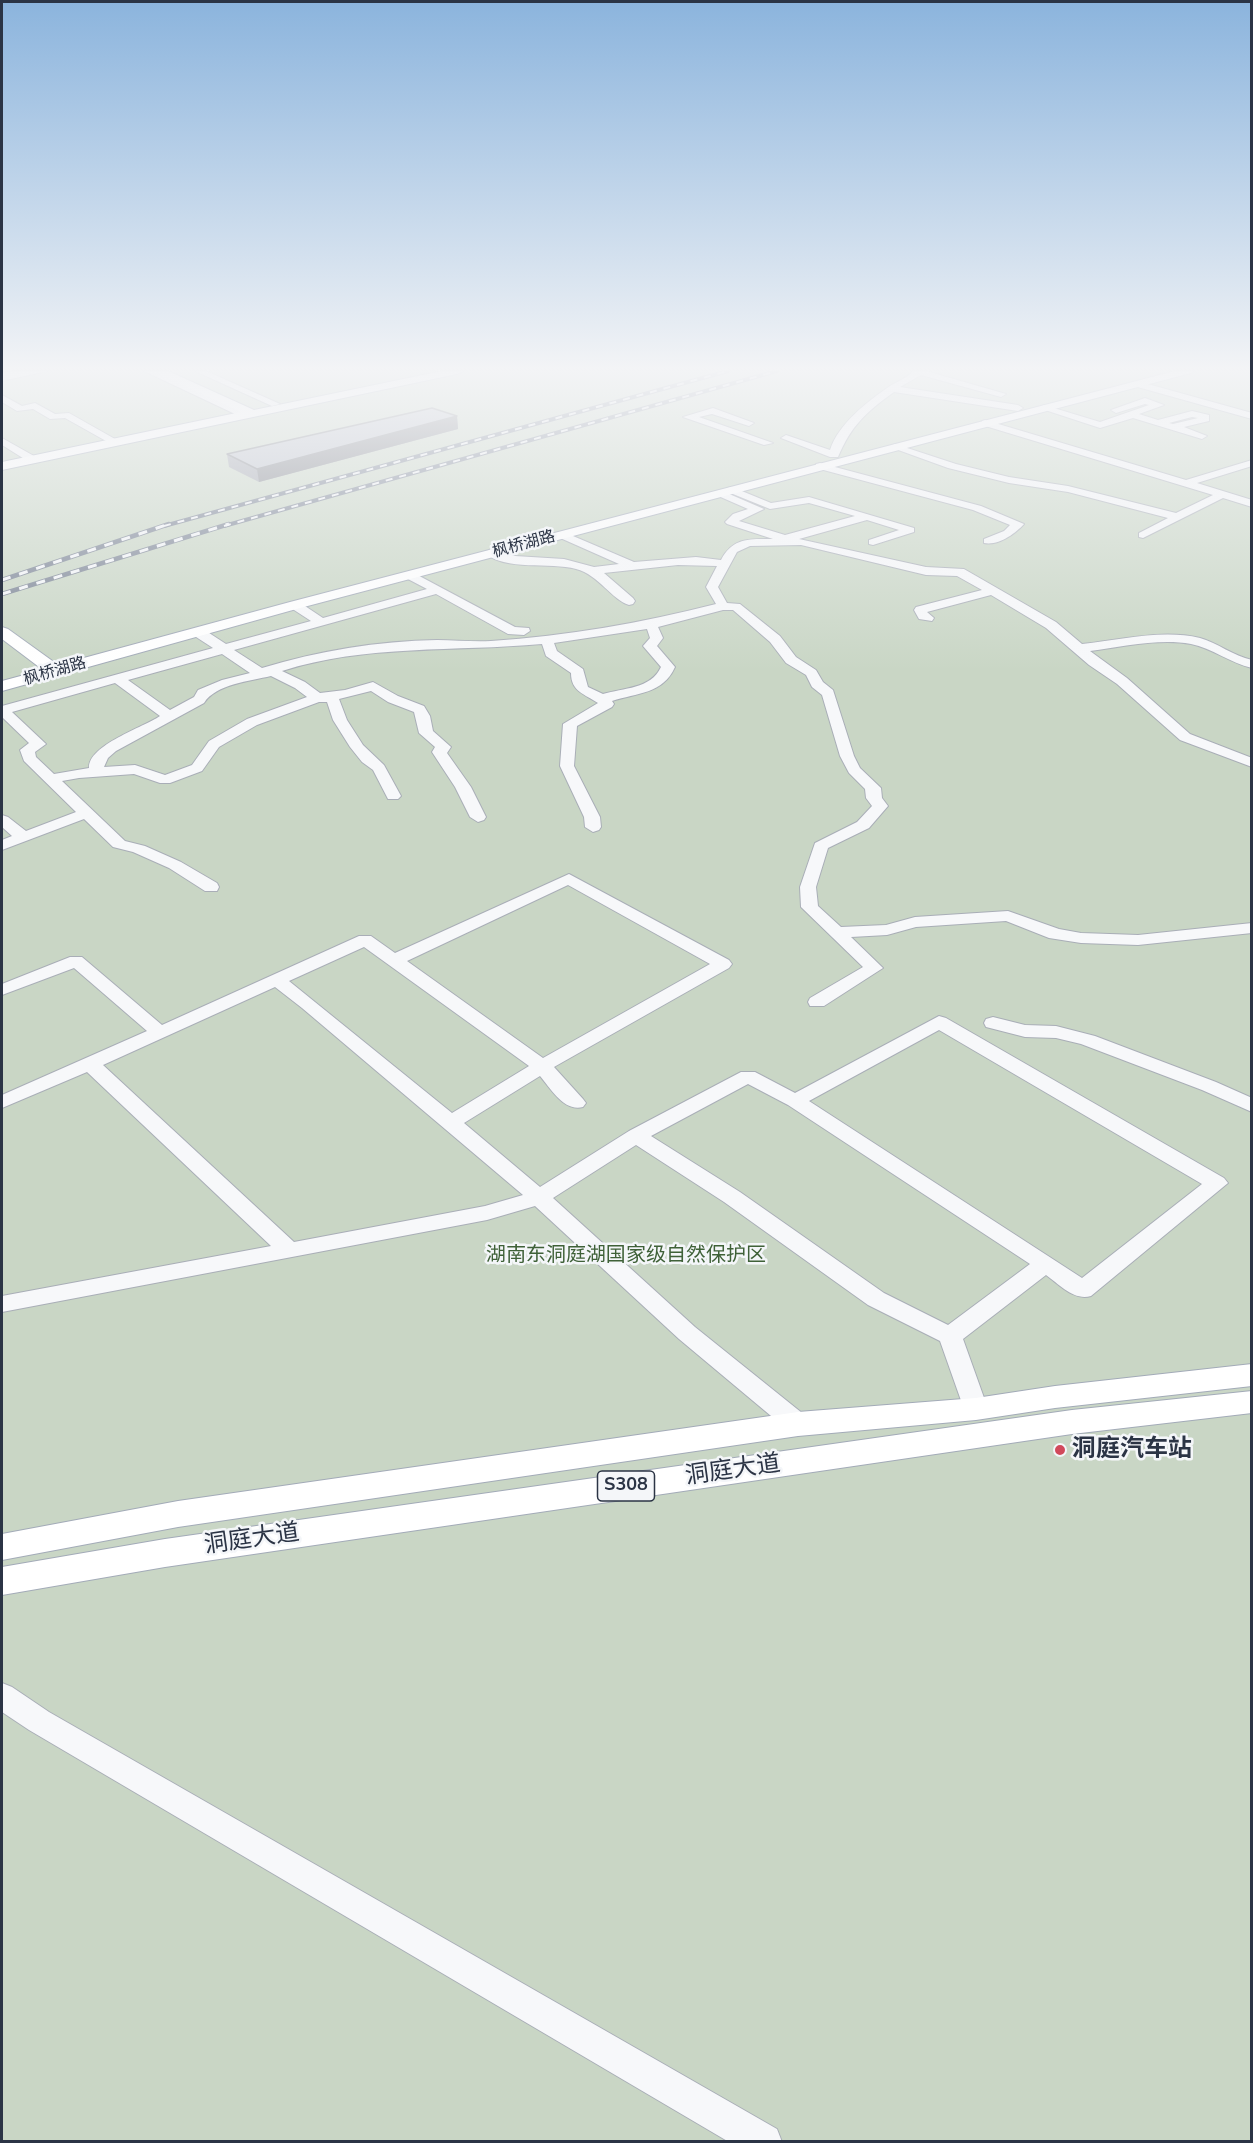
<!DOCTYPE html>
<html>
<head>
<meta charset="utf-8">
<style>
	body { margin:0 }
	#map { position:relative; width:1253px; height:2143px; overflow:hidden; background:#e4e7ec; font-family:"Nunito Sans",sans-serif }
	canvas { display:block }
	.frame { position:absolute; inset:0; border:3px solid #2b3445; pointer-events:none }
</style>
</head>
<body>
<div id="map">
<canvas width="1253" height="2143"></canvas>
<div class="frame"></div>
</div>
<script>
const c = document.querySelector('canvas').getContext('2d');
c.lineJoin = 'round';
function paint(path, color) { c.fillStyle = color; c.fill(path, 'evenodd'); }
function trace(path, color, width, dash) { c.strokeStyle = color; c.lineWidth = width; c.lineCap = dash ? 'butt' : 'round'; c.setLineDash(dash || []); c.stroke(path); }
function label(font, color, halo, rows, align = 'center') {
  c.font = font + ' "Nunito Sans","Noto Sans SC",sans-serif'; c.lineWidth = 5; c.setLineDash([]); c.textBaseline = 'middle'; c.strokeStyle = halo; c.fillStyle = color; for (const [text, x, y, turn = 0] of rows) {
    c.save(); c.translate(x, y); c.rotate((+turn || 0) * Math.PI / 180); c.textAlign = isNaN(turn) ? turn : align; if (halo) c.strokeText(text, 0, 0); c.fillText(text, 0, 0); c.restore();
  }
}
paint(new Path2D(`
	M2 371H1251V2141L2 2142Z`), '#c9d6c5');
const minor = new Path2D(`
	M29 371H47L2 381V375Z
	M144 371H155L243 412 235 414Z
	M195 371H206L280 404 272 406Z
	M913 371H926L1006 394 1001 397 921 375 900 387 1018 405 1023 408 1018 411 894 392C866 412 851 426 838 457H830L781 438 786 435 830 450C838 424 868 401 890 386 898 381 909 377 913 371Z
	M1137 381 1252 413V419L1134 386 1132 384Z
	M2 395 22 406 35 403 55 414 69 413 115 439 106 441 65 418 50 419 33 409 17 411 2 402Z
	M1145 398 1164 405 1139 414 1158 420 1192 411 1209 415V421L1184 427 1207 436 1202 439 1133 418 1100 428 1039 408 1044 405 1100 422 1149 405 1145 404 1116 413 1111 410ZM1192 417 1198 418 1173 424 1169 423Z
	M713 408 754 423 749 426 712 414 699 417 773 443 764 445 683 417Z
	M985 420 1186 480 1252 460V466L1197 483 1252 500V507L1223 498 1143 538 1139 537V533L1168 518 1068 492 1009 483 948 468 890 447 895 444 956 464 1009 477 1068 486 1176 513 1213 495 982 425V421Z
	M2 438 34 456 35 458 26 460 2 445Z
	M820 463 981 506 1024 524C1015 534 998 546 984 543V539L1004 531 1010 525 973 510 816 468V464Z
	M732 487 771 503 809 497 914 528V532L873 545 869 544V540L899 530 867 520 799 539 926 567 964 569 1056 622 1082 644C1120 640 1162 629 1200 638 1218 643 1233 656 1252 660V668C1230 663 1212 648 1191 644 1159 638 1122 647 1090 651L1127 678 1190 734 1252 758V767L1180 740 1117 684 1089 665 1046 628 991 595 927 612 934 618 932 621 919 619 914 610 916 607 982 590 957 576 926 575 801 545 750 546 737 552 718 587 727 603 740 604 780 636 796 657 816 670 823 682 833 690 854 756 860 768 881 788 882 798 888 806 869 828 828 848 816 887 818 906 841 927 886 925 915 917 1008 911 1059 929 1081 933 1138 935 1252 923V933L1138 945 1081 943 1049 938 1006 921 916 927 887 935 851 937 883 968 824 1006H810L808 1002 810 998 863 967 801 907 800 887 815 843 857 822 872 806 866 798 865 789 849 773 840 756 822 695 812 687 806 675 786 663 770 642 733 610H723L658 627 663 638 657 646 675 667C663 694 637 693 612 701L614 704 612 707 577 726 574 766 600 817 601 827 599 830 593 832 585 827 584 817 560 766 563 724 598 703C585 694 571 692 571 673L546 656 542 644C455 652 366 644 282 671L305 682 320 693 345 690 373 682 398 696 424 706 430 716 433 731 451 747 447 753 471 787 486 817 484 820 478 822 470 817 455 787 432 752 435 747 419 733 414 712 388 702 371 691 339 699 347 720 363 745 384 765 401 796 398 799H388L373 770 362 762 350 747 333 720 327 702H319L257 725 219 747 202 771 170 783H160L134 774 79 778 62 781 125 841 145 846 181 862 217 883 219 887 217 891H205L169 868 133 852 113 847 84 819 2 850V840L12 836 2 827V815L8 817 26 831 76 812 24 761 20 750 29 743 2 717V706L213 648 193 635 192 632 193 629H203L226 644 311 621 291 608 289 605 291 602H299L323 618 427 589 406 578 404 575 410 571 515 627 529 628 530 631 524 635 508 634 436 594 234 650 262 668C318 651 378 641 437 640 455 640 473 642 491 641 567 636 642 623 716 604L706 587 717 566 678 565 604 573 633 598 635 601 633 604 629 605C612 600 599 575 576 569 551 562 504 571 485 553L491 549 515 556 564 559 594 567 619 564 558 537V533H566L634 562 696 557 721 560C733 537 750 539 773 539L727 524 725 522 733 514 748 509 716 495 715 493 720 490 764 509 739 521 785 535 855 516 809 503 770 509 728 492V488ZM647 629 650 638 643 646 661 667C651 689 623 688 603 694L588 687 583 669 557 651 554 643ZM222 654 250 673 222 680 198 690 194 697 170 710 128 680ZM271 676 295 688 307 697 247 719 209 741 192 765 165 775 135 765 104 767 108 758 116 751 204 703C216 684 250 681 271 676ZM115 683 160 716C144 727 88 745 89 768L54 774 36 757 35 752 46 744 12 712Z
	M569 874 729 960 732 964 729 968 554 1067 583 1099 586 1103 583 1107C564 1112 551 1089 540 1076L464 1123 540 1187 629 1131 741 1072H755L795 1093 939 1016 946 1018 1224 1178 1228 1183 1091 1296C1074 1301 1060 1285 1046 1275L963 1339 988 1409 985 1416 976 1418 967 1416 964 1409 940 1341 868 1305 724 1202 636 1145 553 1198 695 1327 807 1417 810 1424 807 1431 798 1433 789 1431 679 1339 535 1206 487 1220 2 1312V1296L271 1246 87 1072 2 1108V1095L147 1031 74 968 2 995V984L70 957H82L162 1025 359 936H371L395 953ZM568 885 710 964 543 1058 407 961ZM364 947 529 1066 452 1113 289 981ZM275 987 302 1008 523 1195 485 1206 294 1242 103 1065ZM939 1030 1202 1184 1082 1278 809 1101ZM748 1084 788 1105 1030 1264 948 1325 884 1293 740 1192 651 1136Z
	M993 1017 1025 1025 1056 1026 1095 1036 1216 1082 1252 1098V1112L1202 1090 1081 1044 1056 1038 1025 1037 986 1027 984 1023 986 1019Z
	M2 1683 12 1687 49 1712 777 2129 782 2142H729L29 1730 2 1712Z`);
const major = new Path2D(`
	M14 371H39L33 374 2 379V373Z
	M153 371H168L254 410 442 371H463L457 374 2 470V462L241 412Z
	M1175 371H1193L1191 373 300 608 2 691V681L43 670 2 639V627L8 629 58 665 290 602Z
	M1252 1364V1386L1055 1408 976 1420 798 1436 178 1527 2 1560V1534L178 1501 798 1412 976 1398 1055 1386Z
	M1252 1391V1413L1072 1434 165 1567 2 1595V1567L165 1539 1072 1410Z`);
trace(minor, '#a9aeb7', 2);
trace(major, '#a3abb8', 2);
paint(minor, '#f7f8fa');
paint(major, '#fff');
const railFar1 = new Path2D(`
	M164 526 728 371
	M224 526 777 371`);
const rail = new Path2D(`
	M2 580 169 524
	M2 594 229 524`);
trace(railFar1, '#7d8696', 4);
trace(rail, '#7d8696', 4.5);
trace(railFar1, '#f4f6f9', 2, [7]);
trace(rail, '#f4f6f9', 3, [9]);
paint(new Path2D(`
	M457 416 458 429 259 482 229 467 227 454Z`), '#a1a5ae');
paint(new Path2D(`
	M457 416 458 429 259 482 257 469Z`), '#83868d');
const building = new Path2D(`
	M432 408 457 416 257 469 227 454Z`);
paint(building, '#bbc0ca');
trace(building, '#83868d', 1.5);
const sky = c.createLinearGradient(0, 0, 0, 671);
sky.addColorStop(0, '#8bb4dd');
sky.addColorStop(0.55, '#f3f4f6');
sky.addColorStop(1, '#f3f4f600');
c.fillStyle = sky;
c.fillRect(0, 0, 1253, 671);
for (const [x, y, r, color] of [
	[1060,1450,6,"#d1495b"]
]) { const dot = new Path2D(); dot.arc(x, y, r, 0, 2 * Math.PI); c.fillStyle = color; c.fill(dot); trace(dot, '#f4f6f9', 2); }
label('16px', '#2b3445', '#f4f6f9', [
	["枫桥湖路",524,545,-15],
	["枫桥湖路",55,672,-16]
]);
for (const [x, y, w] of [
	[626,1486,57]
]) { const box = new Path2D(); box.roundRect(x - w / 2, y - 15, w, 30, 4.5); c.fillStyle = '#f4f6f9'; c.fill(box); trace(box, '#2b3445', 1.5); }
label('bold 18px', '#2b3445', null, [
	["S308",626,1486]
]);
label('20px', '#3f6138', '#f4f6f9', [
	["湖南东洞庭湖国家级自然保护区",626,1256]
]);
label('bold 24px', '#2b3445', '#f4f6f9', [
	["洞庭汽车站",1072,1450]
], 'left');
label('24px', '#2b3445', '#f4f6f9', [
	["洞庭大道",733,1471,-8],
	["洞庭大道",252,1540,-8]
]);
</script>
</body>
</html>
